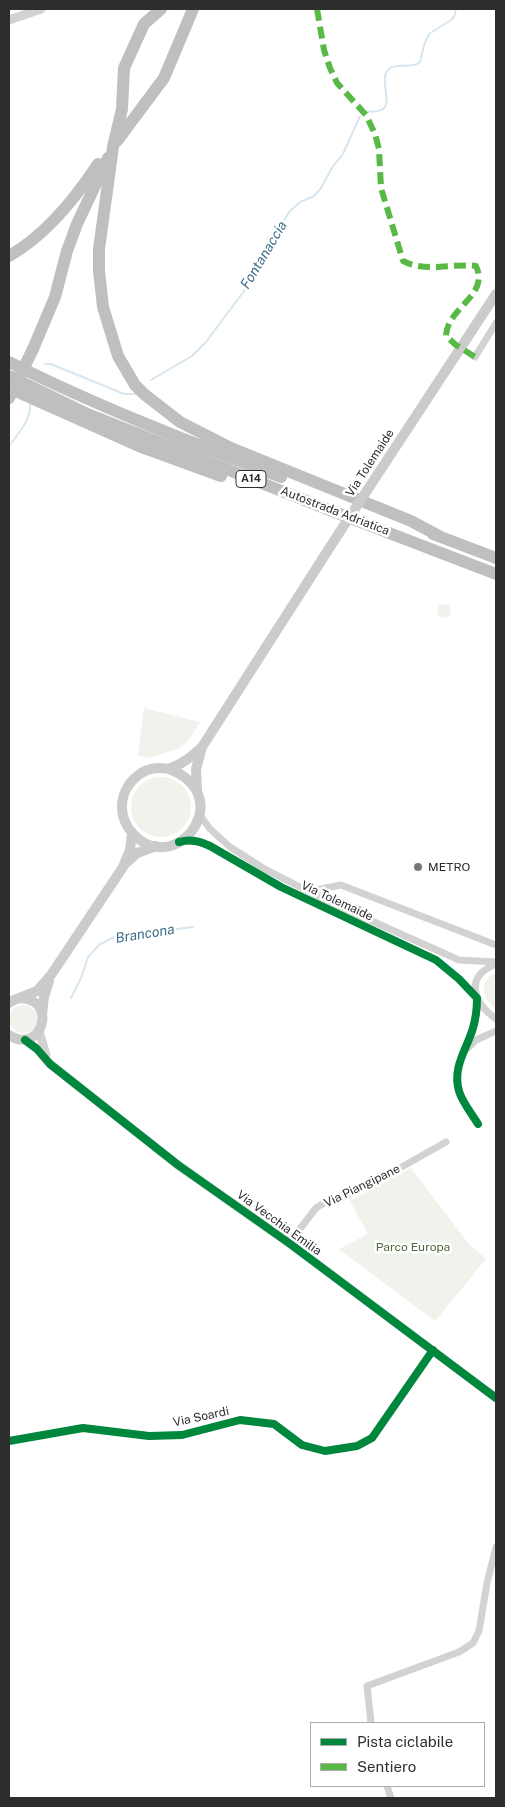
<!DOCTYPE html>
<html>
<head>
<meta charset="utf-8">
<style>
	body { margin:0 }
	#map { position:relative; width:505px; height:1807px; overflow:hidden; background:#fff; font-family:"Public Sans",sans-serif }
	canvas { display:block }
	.frame { position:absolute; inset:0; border:10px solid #2d2d2d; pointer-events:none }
	.legend { position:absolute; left:310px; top:1722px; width:175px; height:65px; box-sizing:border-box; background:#fff; border:1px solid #ababab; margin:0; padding:6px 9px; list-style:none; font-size:15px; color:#2d2d2d }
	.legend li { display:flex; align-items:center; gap:10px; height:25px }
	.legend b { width:25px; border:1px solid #ababab }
</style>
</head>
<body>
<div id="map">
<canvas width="505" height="1807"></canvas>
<div class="frame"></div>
<ul class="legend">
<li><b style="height:6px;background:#00873e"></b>Pista ciclabile</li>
<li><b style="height:6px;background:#58b947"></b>Sentiero</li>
</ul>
</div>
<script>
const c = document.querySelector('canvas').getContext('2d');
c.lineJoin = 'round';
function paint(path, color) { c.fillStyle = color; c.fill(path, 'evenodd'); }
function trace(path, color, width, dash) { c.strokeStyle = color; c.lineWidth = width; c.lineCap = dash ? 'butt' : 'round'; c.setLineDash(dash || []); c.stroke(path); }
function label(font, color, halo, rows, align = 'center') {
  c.font = font + ' "Public Sans",sans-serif'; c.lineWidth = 5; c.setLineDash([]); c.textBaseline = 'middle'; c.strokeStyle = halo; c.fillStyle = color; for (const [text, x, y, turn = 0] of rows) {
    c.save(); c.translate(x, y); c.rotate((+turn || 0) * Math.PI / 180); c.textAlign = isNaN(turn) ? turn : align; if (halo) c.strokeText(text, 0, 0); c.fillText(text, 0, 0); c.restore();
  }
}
paint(new Path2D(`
	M437 611a7 7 0 1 1 14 0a7 7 0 1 1-14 0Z
	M144 708 200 722 189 740 180 748 149 758 138 755Z
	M131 807a30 30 0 1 1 60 0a30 30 0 1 1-60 0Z
	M496 972V1010C483 997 477 983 496 972Z
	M9 1019a14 14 0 1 1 28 0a14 14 0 1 1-28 0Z
	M411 1168 469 1244 486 1259 435 1321 339 1249 368 1234 350 1201Z`), '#f0f3eb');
trace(new Path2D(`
	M367 112C372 111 379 112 383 109 392 103 380 81 387 71 394 61 411 70 420 62L424 45 429 34 451 20 454 17 456 9
	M45 364H51L124 394H136
	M151 380 192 356 206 342 244 291 289 212 300 202 314 196 321 188 333 166 343 154 360 116
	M9 446C18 434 31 420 30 404
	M71 998 81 978 88 957 99 945 114 937 193 927`), '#d8e6f0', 2);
trace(new Path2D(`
	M475 357 496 323
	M200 815 210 829 230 847 263 868 327 901 459 960 496 962
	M182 842C192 839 201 842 210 846L281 887 436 960 459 979 477 998C477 1008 476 1018 473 1028 467 1049 452 1067 459 1091 462 1102 472 1114 478 1124
	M311 891 341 885 496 945
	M496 964C464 977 473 1002 496 1019
	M467 1049 476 1040 496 1031
	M289 1243 316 1208 326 1202 348 1195 377 1181 446 1142
	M9 1441 83 1428 149 1436 182 1435 240 1420 274 1424 302 1445 325 1451 357 1446 372 1438 433 1350
	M371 1723 367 1686 459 1652 473 1643 479 1631 487 1583 496 1547
	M387 1786 391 1798`), '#d2d2d2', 7);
trace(new Path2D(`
	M9 20 41 9
	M39 1031 46 1055
	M25 1040 37 1049 50 1064 178 1165 289 1243 496 1398`), '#d2d2d2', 9);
trace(new Path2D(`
	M368 489 496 294
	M169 769C235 794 183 871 140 840 132 834 126 827 123 816 120 802 124 788 135 778 141 772 150 768 159 768 162 768 167 769 170 768 182 765 193 755 202 747
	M197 791 196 769 202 747 339 533
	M125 864 137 853 156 846
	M17 999 37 991 51 975 123 867 130 850 132 834
	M9 1003C14 999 20 997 27 999 57 1006 39 1055 9 1035
	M42 1014 44 997 49 981`), '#cbcbcb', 10);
trace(new Path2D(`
	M161 9 144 24 124 68 122 109 113 147 99 249V271L103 307 118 356 135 385 144 394 180 422 231 448 411 521 441 537
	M117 141 164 78 193 9
	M9 256C46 235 75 199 98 164
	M33 349 55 297 67 251 77 224 108 158
	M9 362C97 406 189 442 281 477
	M9 376 85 413 337 513 496 574
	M9 388 139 446 221 476
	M433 534 496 558`), '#bfbfbf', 12);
trace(new Path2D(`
	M339 533 368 489`), '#cbcbcb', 10);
trace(new Path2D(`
	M9 398 33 349`), '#bfbfbf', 12);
trace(new Path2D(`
	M317 9 324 50 330 68 337 83 366 115 375 134 379 149 381 188 403 261C427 273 451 263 476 266 490 296 447 307 446 336L456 345 475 357`), '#58b947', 6, [12, 6]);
trace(new Path2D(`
	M179 842C191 839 199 841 210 846L281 887 436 960 459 979 477 998C477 1008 476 1018 473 1028 467 1049 452 1067 459 1091 462 1102 472 1114 478 1124
	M25 1040 37 1049 50 1064 178 1165 289 1243 496 1398
	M9 1441 83 1428 149 1436 182 1435 240 1420 274 1424 302 1445 325 1451 357 1446 372 1438 433 1350`), '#00873e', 8);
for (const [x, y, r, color] of [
	[418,867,5,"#767676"]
]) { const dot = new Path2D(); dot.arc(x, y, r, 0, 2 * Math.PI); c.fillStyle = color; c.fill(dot); trace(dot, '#fff', 2); }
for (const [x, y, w] of [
	[251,479,30]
]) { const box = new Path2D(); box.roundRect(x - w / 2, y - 8.5, w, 17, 4); c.fillStyle = '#fff'; c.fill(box); trace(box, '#2d2d2d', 1); }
label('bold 11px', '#2d2d2d', null, [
	["A14",251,479]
]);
label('12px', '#2d2d2d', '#fff', [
	["Via Tolemaide",370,463,-57],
	["Autostrada Adriatica",335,511,21],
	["Via Tolemaide",337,901,25],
	["Via Piangipane",362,1186,-26],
	["Via Vecchia Emilia",279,1223,36],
	["Via Soardi",201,1417,-12]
]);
label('12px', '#2d2d2d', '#fff', [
	["METRO",428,867]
], 'left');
label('12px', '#50663c', '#fff', [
	["Parco Europa",413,1247]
]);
label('italic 14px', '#3e6e8b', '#fff', [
	["Fontanaccia",264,255,-59],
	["Brancona",145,934,-9]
]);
</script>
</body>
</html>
